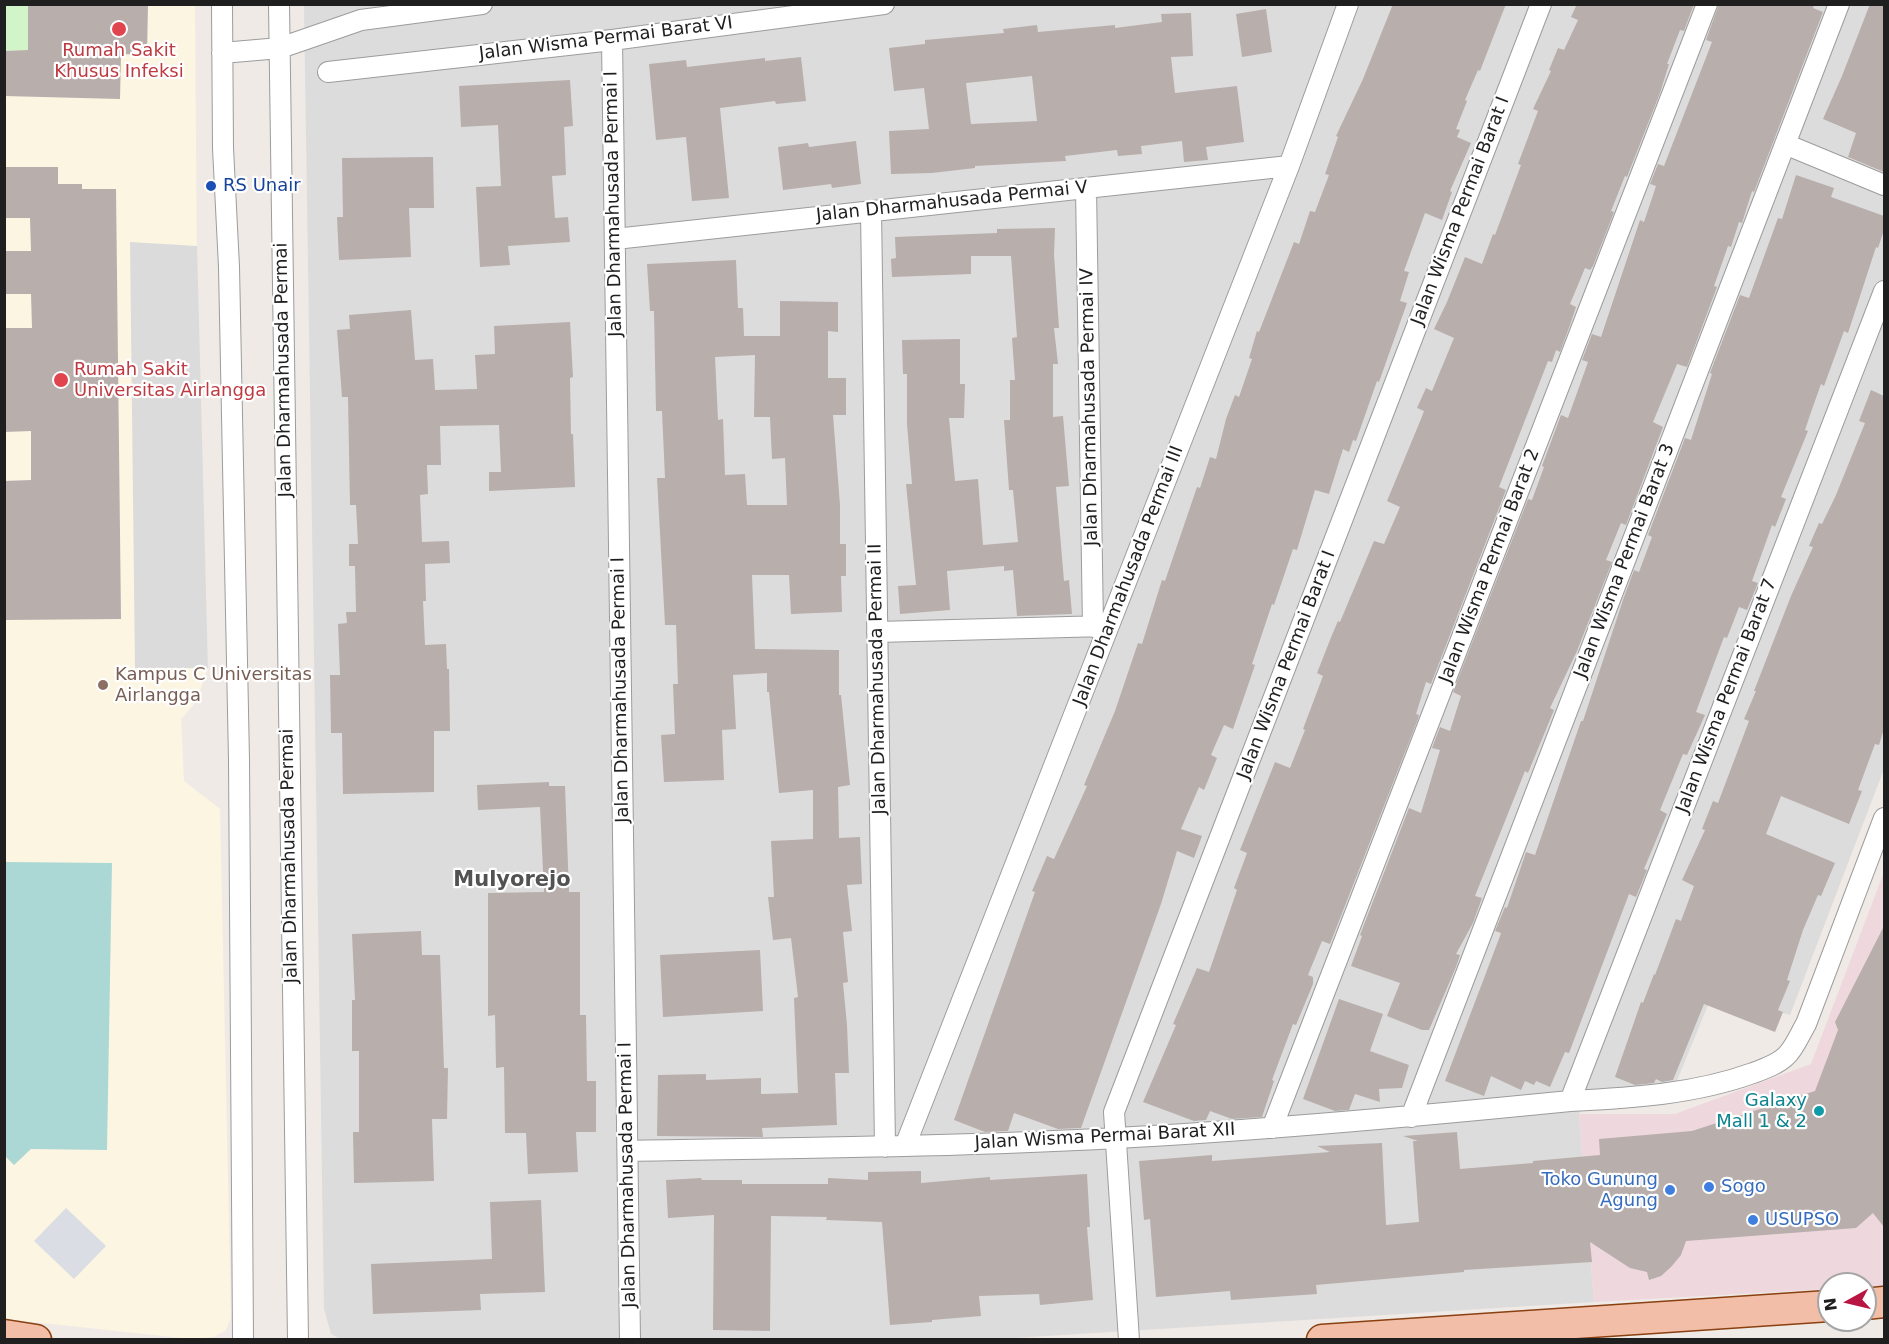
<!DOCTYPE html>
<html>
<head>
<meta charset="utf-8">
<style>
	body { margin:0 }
	#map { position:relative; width:1889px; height:1344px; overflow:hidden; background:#efeae6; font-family:"DejaVu Sans",sans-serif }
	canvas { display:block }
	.frame { position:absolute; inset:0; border:6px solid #1f1f1f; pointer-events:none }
	.north { position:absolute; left:1817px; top:1272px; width:60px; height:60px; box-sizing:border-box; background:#fff; border:2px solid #a5a5a5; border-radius:50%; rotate:262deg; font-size:16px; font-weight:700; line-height:24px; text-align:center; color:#1f1f1f }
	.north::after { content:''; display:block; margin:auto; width:21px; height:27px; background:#b91542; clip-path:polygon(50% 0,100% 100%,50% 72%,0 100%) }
</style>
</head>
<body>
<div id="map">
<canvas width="1889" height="1344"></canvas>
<div class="frame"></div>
<div class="north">N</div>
</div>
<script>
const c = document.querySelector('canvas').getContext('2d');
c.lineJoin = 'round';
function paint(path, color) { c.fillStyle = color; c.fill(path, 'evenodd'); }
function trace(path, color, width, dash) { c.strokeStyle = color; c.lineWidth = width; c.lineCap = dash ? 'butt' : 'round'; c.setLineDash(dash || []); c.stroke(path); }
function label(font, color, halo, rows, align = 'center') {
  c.font = font + ' "DejaVu Sans",sans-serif'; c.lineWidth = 4.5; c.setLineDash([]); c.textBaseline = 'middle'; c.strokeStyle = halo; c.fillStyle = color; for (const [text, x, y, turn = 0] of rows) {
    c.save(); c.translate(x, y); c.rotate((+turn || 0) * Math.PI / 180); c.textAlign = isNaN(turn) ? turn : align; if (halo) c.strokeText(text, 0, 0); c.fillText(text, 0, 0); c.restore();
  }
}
paint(new Path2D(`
	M304 5H1884V769L1790 1015 1713 993 1674 1088 1592 1094 1579 1114 1594 1302 982 1340H342L331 1334 324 1309Z`), '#dddcdc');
paint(new Path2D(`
	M1884 872V1286L1865 1287V1284H1829V1289L1594 1302 1579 1114H1675L1811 1064Z`), '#eed7dd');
paint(new Path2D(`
	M5 5H195L197 282 208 668 196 702 181 719 184 781 220 809 231 1317 226 1330 214 1337 191 1339 5 1319Z`), '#fcf5e2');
paint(new Path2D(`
	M4 5H28V50L5 51Z`), '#d1f4c8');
paint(new Path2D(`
	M130 242 197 246 208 668H135Z`), '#dbdbdb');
paint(new Path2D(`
	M66 1208 106 1246 74 1279 34 1241Z`), '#dbdde4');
paint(new Path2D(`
	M5 862 112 863 107 1150 31 1149 14 1165 5 1156Z`), '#abd8d5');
paint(new Path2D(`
	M28 4H148L147 55 121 54 120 99 4 96V51L28 50Z
	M1393 4H1506L1480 71 1478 70 1465 100 1467 101 1456 129 1460 130 1457 137 1471 143 1450 191 1452 192 1442 220 1425 213 1404 271 1409 272 1400 301 1407 303 1379 382 1377 381 1356 441 1353 440 1349 452 1343 449 1329 494 1315 490 1297 550 1293 549 1274 605 1272 604 1252 664 1255 665 1233 729 1224 725 1211 755 1217 758 1204 790 1199 787 1181 829 1202 836 1194 858 1177 851 1161 904 1081 1128 1058 1129 1014 1113 1008 1131 985 1132 954 1120 1035 892 1032 891 1047 856 1054 859 1087 786 1084 785 1115 711 1138 643 1142 644 1162 580 1165 581 1197 487 1200 488 1210 457 1216 459 1226 419 1235 395 1239 397 1252 359 1249 358 1257 331 1259 332 1294 242 1299 244 1310 211 1315 212 1329 175 1325 174 1338 137 1336 136 1363 79Z
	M1577 4H1694L1684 31 1680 30 1667 64H1669L1660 93 1627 177 1625 176 1611 211 1614 212 1593 266 1590 270 1585 268 1570 304 1576 307 1570 325 1560 352 1556 350 1552 362 1548 361 1499 487 1506 490 1431 684 1426 682 1416 714 1419 715 1418 719 1330 944 1322 941 1308 975 1313 977V984L1296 1025 1293 1024 1272 1080 1274 1081 1262 1117 1232 1119 1210 1111 1206 1120 1194 1121 1143 1102 1176 1025 1173 1024 1197 968 1209 972 1237 890 1234 888 1247 853 1240 850 1275 762 1290 768 1305 730 1303 729 1323 676 1317 673 1332 635 1338 621 1340 622 1374 541 1384 544 1400 507 1387 501 1421 419 1424 411 1417 408 1426 388 1432 391 1454 338 1434 329 1447 302 1465 257 1482 264 1493 234 1495 235 1521 165 1518 164 1538 111 1533 109 1551 71 1549 70 1558 48 1564 50 1578 20 1571 17Z
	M1719 4H1815L1813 8 1823 12 1754 192 1752 191 1742 223 1739 222 1731 247 1728 246 1714 286 1717 287 1687 367 1677 364 1653 422 1663 427 1626 525 1621 523 1606 560 1612 562 1577 651 1550 708 1554 710 1528 773 1525 771 1475 896 1482 898 1473 923 1456 954 1460 955 1456 967 1429 1030H1422L1387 1016 1400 983 1351 966 1362 936 1360 935 1409 808 1421 813 1440 750 1432 748 1440 727 1450 731 1461 696 1453 692 1528 499 1532 500 1544 467 1542 466 1561 415 1568 418 1588 362 1582 360 1592 334 1601 337 1640 220 1644 222 1656 186 1650 184 1658 164 1664 166 1712 42 1706 40Z
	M1870 4H1884V172L1848 157 1856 133 1823 119 1842 76Z
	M1266 9 1272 52 1242 57 1236 14Z
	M1191 13 1193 56 1171 57 1175 93 1237 86 1244 142 1206 147 1208 160 1184 162 1182 141 1141 146 1142 154 1118 156 1117 150 1065 156 1066 161 975 166V168L932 173 891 174 889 131 929 129 924 88 894 91 889 48 925 44V40L1004 33 1003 29 1037 25 1038 32 1115 25V28L1162 22 1161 14ZM1032 76 1037 121 971 124 966 83Z
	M801 57 806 101 776 104 775 101 720 108 729 198 692 201 686 137 656 140 649 64 686 60 687 67 765 58V61Z
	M570 80 573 126 564 127 566 175 552 176 555 218 568 217 570 242 508 246 510 265 480 267 476 187 501 186 498 125 461 127 459 86Z
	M856 141 861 184 832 188 831 184 783 190 778 147 808 143 809 147Z
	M433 157 434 208H409L411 257 339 260 337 217H343L342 158Z
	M4 167H58V184H82V189H116L121 619 4 620V481L31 480V431L4 432V328H32L31 294H4V251H31L30 218H4Z
	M1796 175 1834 188 1831 197 1884 216V230L1878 248 1876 247 1848 333 1844 331 1824 386 1821 384 1810 415 1805 430 1808 431 1781 497 1786 499 1775 527 1772 525 1752 581 1758 583 1747 610 1739 607 1727 638 1724 637 1696 712 1705 715 1687 755 1683 754 1660 810 1667 814 1644 869 1647 870 1636 897 1629 894 1569 1053 1565 1052 1550 1087 1536 1081 1534 1085 1525 1081 1521 1090 1491 1076 1484 1096 1445 1081 1500 936 1501 933 1495 931 1505 907 1507 908 1526 852 1535 855 1581 721H1583L1624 597 1634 570 1639 572 1652 537 1648 535 1685 438 1691 440 1712 374 1710 373 1740 295 1749 298 1778 218 1782 219Z
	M1055 228 1054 255 1059 328H1054L1058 364H1053V417L1063 416 1069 486 1056 487 1064 581 1069 580 1072 614 1017 616 1013 570 1004 571V566L947 571 950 610 900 614 898 586 916 585 906 484H912L907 424V374H903L902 340 960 339V384H965L964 418H949L955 481 978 479 983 545 1018 542 1013 490H1009L1004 420H1010V380H1015L1012 338 1017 337 1011 256H971V274L892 277 891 259 896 258 895 237 997 233V229Z
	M736 260 738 308H743L744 336H780V301L838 302V332L828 331V378H846V415H833L840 505V544H846V576H841L842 612 791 614 789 575H752L755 649 839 650V695H841L850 785 838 787 839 838 860 837 862 884 847 885 852 931 843 932 848 982 843 983 847 1025 849 1073H835L837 1125 762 1128 763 1137 657 1136 658 1075 706 1074V1080L761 1078V1094L798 1093 794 998 798 997 791 938 773 940 768 897H774L771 841 813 839V790L779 793 769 692H767V673L733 675 736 729 722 730 724 780 664 782 661 735 675 734 673 684H678L676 625H665L657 478H665L662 411H656L654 311H650L647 264ZM755 355 754 417H770L772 459 785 458 787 505H747L745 474 725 475 723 419 718 420 715 357Z
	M411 310 415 360 433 359 435 390 477 389 475 355 495 354 494 326 570 322 573 377 570 378 571 434H573L575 487 489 491V472H501L499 425 440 426 441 465H427L428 494 420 495 422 542 449 541 450 563 425 564 426 601H423L425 645 446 644 447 669H449L450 731H434V792L343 794 342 733H331L330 675H340L338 624 347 623 346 612H356L355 566H349V544H358L356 505H350L348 397H342L337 330 350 329 349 315Z
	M1871 390 1884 396V729L1879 745 1875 744 1858 790 1862 791 1849 824 1781 796 1766 834 1835 863 1821 896 1818 895 1803 930 1787 980 1790 981 1778 1010 1783 1012 1775 1032 1704 1004 1673 1080 1662 1082 1656 1079 1654 1083 1635 1085 1615 1077 1641 1002 1643 1003 1654 974 1655 975 1676 919 1681 921 1694 886 1682 880 1705 830 1702 829 1713 801 1718 803 1749 721 1744 719 1756 691H1754L1791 596 1813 547 1809 546 1819 523 1822 524 1836 495 1865 423 1859 421Z
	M549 782V786H565L569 892H580V1015H586L587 1081H596V1132H576L578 1172 528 1174 526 1133H505L504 1067 496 1068 495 1015 488 1016V893L544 892 540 807 478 810 477 785Z
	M1884 926V1227L1873 1213 1856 1228 1686 1241 1681 1255 1671 1267 1661 1276 1649 1280 1647 1272 1630 1268 1590 1242 1592 1262 1464 1270V1272L1316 1285 1317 1294 1231 1300 1230 1291 1156 1297 1150 1219 1144 1220 1139 1161 1212 1155V1161L1330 1152 1317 1146 1382 1143 1386 1225 1419 1222 1413 1141H1418L1403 1136 1457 1132 1460 1169 1533 1163V1161L1600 1155 1599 1139 1692 1131 1815 1091 1838 1030 1835 1022Z
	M421 931 422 955H440L444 1068H448L447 1119H432L434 1181 354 1183 353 1132H359V1051H352V1000H355L352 934Z
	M760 950 763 1011 663 1017 660 955Z
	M1339 999 1383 1014 1370 1051 1409 1065 1402 1088 1379 1089 1380 1102 1355 1094 1349 1110 1335 1111 1303 1099Z
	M921 1171V1183L990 1177V1180L1087 1174 1090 1227H1087L1093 1300 1040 1305 1039 1294 979 1296 981 1316 932 1320V1322L890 1325 882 1222 826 1220 827 1217 771 1216 770 1331 713 1330 714 1215 668 1218 666 1180 701 1178 702 1180H742V1184H828V1178L868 1180V1172Z
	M541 1200 545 1292 480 1294 481 1310 373 1314 371 1264 492 1259 490 1202Z`), '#b8aeac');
const street = new Path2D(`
	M222 4 223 148 229 267 239 760 243 1340
	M279 4 298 1340
	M612 40 630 1340
	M222 53 280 48 361 20 482 4
	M328 72 612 40 884 4
	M1785 144 1884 185
	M1086 188 1093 627
	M871 211 885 1147
	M615 239 1289 166
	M877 632 1106 626
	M1570 1101 1884 291
	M1411 1117 1839 4
	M1272 1128 1707 4
	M905 1146 1289 166 1348 4
	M628 1151C791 1148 954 1147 1116 1138 1268 1130 1419 1116 1570 1101 1632 1098 1695 1094 1753 1073 1764 1069 1778 1064 1786 1056 1794 1049 1800 1034 1806 1024L1884 818
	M1129 1340 1114 1112 1541 4`);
const primary = new Path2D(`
	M1865 1304 1884 1302
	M4 1335 36 1340
	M1322 1340 1829 1306`);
trace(street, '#9c9c9c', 22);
trace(primary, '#8a4010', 33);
trace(street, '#fff', 20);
trace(primary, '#f2bea8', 30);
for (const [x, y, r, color] of [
	[119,29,8,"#e0444e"],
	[211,186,6,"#1a4fb4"],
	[61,380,8,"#e0444e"],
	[103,685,6,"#8d6e63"],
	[1819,1111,6,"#0f9aa8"],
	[1709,1187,6,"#3f7fe0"],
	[1670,1190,6,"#3f7fe0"],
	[1753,1220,6,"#3f7fe0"]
]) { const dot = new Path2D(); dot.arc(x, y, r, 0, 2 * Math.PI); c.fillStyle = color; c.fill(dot); trace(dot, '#fff', 2); }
label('18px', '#1f1f1f', '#fff', [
	["Jalan Wisma Permai Barat VI",606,39,-7],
	["Jalan Dharmahusada Permai V",952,202,-6],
	["Jalan Dharmahusada Permai I",614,204,-91],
	["Jalan Wisma Permai Barat I",1461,211,-69],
	["Jalan Dharmahusada Permai",284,370,-91],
	["Jalan Dharmahusada Permai IV",1090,407,-91],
	["Jalan Wisma Permai Barat 3",1625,561,-69],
	["Jalan Wisma Permai Barat 2",1490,566,-69],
	["Jalan Dharmahusada Permai III",1129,576,-69],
	["Jalan Wisma Permai Barat I",1287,665,-69],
	["Jalan Dharmahusada Permai II",878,679,-91],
	["Jalan Dharmahusada Permai I",621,690,-91],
	["Jalan Wisma Permai Barat 7",1727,696,-69],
	["Jalan Dharmahusada Permai",290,856,-91],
	["Jalan Wisma Permai Barat XII",1105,1137,-3],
	["Jalan Dharmahusada Permai I",628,1175,-91]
]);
label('18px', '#be3a42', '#fff', [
	["Rumah Sakit",119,51],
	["Khusus Infeksi",119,72],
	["Rumah Sakit",74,370,"left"],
	["Universitas Airlangga",74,391,"left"]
]);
label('18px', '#164399', '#fff', [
	["RS Unair",223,186]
], 'left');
label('18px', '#785e54', '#fff', [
	["Kampus C Universitas",115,675],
	["Airlangga",115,696]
], 'left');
label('18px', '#0d838f', '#fff', [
	["Galaxy",1807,1101],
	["Mall 1 & 2",1807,1122]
], 'right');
label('18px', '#366cbe', '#fff', [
	["Toko Gunung",1658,1180,"right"],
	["Agung",1658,1201,"right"],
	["Sogo",1721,1187],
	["USUPSO",1765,1220]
], 'left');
label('bold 21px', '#525252', '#fff', [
	["Mulyorejo",512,881]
]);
</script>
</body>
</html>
